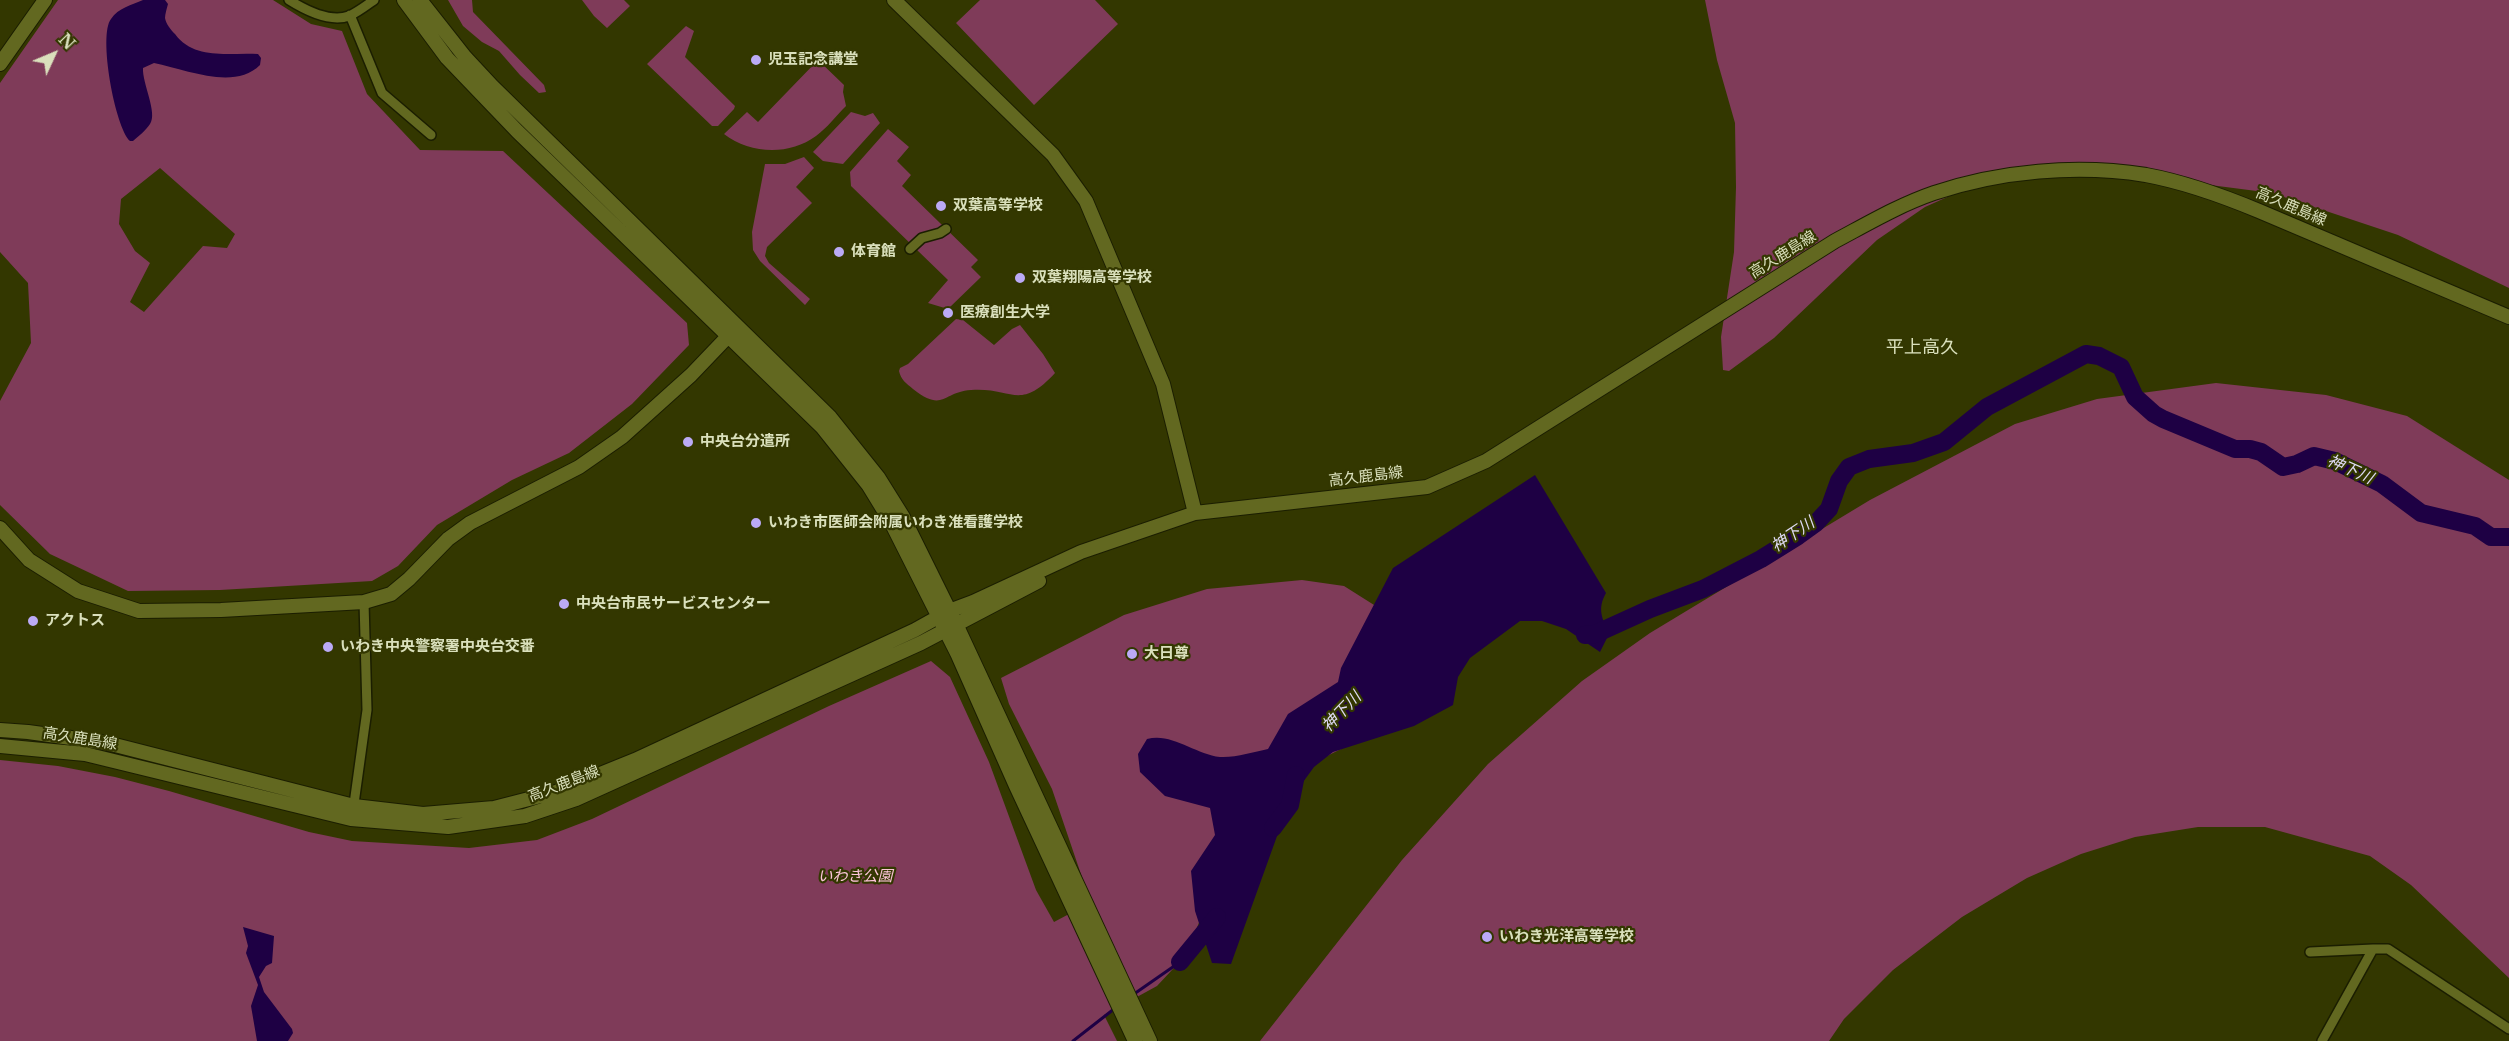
<!DOCTYPE html>
<html>
<head>
<meta charset="utf-8">
<style>
	body { margin:0 }
	#map { position:relative; width:2509px; height:1041px; overflow:hidden; background:#333700; font-family:"Libre Baskerville",serif }
	canvas { display:block }
	.north { position:absolute; left:24px; top:24px; width:60px; height:60px; -webkit-text-stroke:4px #333700; paint-order:stroke; rotate:46deg; font-size:16px; font-weight:700; line-height:24px; text-align:center; color:#dae0bc }
	.north::after { content:''; display:block; margin:auto; width:21px; height:27px; background:#dae0bc; clip-path:polygon(50% 0,100% 100%,50% 72%,0 100%) }
</style>
</head>
<body>
<div id="map">
<canvas width="2509" height="1041"></canvas>
<div class="north">N</div>
</div>
<script>
const c = document.querySelector('canvas').getContext('2d');
c.lineJoin = 'round';
function paint(path, color) { c.fillStyle = color; c.fill(path, 'evenodd'); }
function trace(path, color, width, dash) { c.strokeStyle = color; c.lineWidth = width; c.lineCap = dash ? 'butt' : 'round'; c.setLineDash(dash || []); c.stroke(path); }
function label(font, color, halo, rows, align = 'center') {
  c.font = font + ' "Libre Baskerville","Noto Sans JP",serif'; c.lineWidth = 4.5; c.setLineDash([]); c.textBaseline = 'middle'; c.strokeStyle = halo; c.fillStyle = color; for (const [text, x, y, turn = 0] of rows) {
    c.save(); c.translate(x, y); c.rotate((+turn || 0) * Math.PI / 180); c.textAlign = isNaN(turn) ? turn : align; if (halo) c.strokeText(text, 0, 0); c.fillText(text, 0, 0); c.restore();
  }
}
paint(new Path2D(`
	M58 0H273L311 24 342 31 367 94 420 150 503 151 687 323 689 345 632 404 569 453 512 480 437 525 398 566 372 581 220 590 128 591 50 554 0 505V401L31 343 28 283 0 252V83ZM160 168 235 234 227 248 203 246 144 312 130 302 150 263 135 251 119 224 121 199Z
	M448 0H472L473 12 544 85 546 92 539 93 520 75 499 51 482 42 463 26Z
	M582 0H624L630 6 607 28 594 16Z
	M980 0H1095L1118 24 1034 105 956 23Z
	M1705 0H2509V288L2398 235 2272 193 2156 178 2074 173 1972 186 1925 207 1877 240 1774 338 1729 371 1723 370 1721 337 1734 252 1736 187 1735 123 1717 60Z
	M686 26 694 31 685 57 735 106 734 109 718 126H712L647 64Z
	M818 60 844 85 843 92 846 106C836 116 827 128 816 136 789 156 750 154 724 134L747 112 758 122Z
	M851 112 865 116 873 113 880 123 843 164 823 161 813 152Z
	M888 129 909 147 897 161 911 175 902 186 978 260 971 267 981 277 948 309 928 303 948 280 851 186 850 172Z
	M804 157 814 168 796 187 812 203 767 247 765 256 769 263 810 299 805 305 760 261 753 250 752 232 765 164H785Z
	M956 319 963 320 994 345 1012 329 1020 325 1043 354 1055 373C1019 412 1013 387 971 390 942 392 944 413 913 389 906 383 901 380 899 371L900 368 908 364Z
	M2216 383 2326 395 2407 416 2509 480V978L2411 885 2370 856 2265 827H2198L2135 837 2081 854 2027 878 1962 917 1893 970 1844 1019 1829 1041H1260L1402 860 1488 764 1582 681 1650 633 1870 500 2015 424 2097 399Z
	M1302 580 1344 586 1382 610 1363 738 1289 775 1202 915 1186 955 1157 986 1104 1015 1117 1041H0V760L58 766 115 777 169 791 309 832 352 841 469 848 537 840 592 819 829 706 931 661 950 677 989 762 1036 890 1054 922 1086 905V889L1052 789 1009 704 1001 678 1124 615 1207 589Z`), '#7f3b59');
paint(new Path2D(`
	M143 0H165L168 4C167 8 165 14 165 18 166 24 171 30 175 34 195 61 229 52 258 54L261 58 260 65C234 91 185 69 154 63L143 68C142 83 158 113 150 124 146 130 139 136 133 141H130C115 127 98 35 111 19 118 8 132 5 143 0Z
	M1535 475 1606 593C1597 609 1602 618 1609 634L1600 652 1566 629 1542 621H1520L1470 658 1458 677 1453 705 1414 726 1333 752 1314 767 1290 800 1231 964 1212 963 1195 911 1191 871 1215 835 1210 808 1165 796 1140 772 1138 754 1147 739C1171 732 1195 754 1220 757 1235 758 1253 752 1268 749L1288 714 1338 682 1341 668 1393 568Z
	M243 927 274 936 272 963 266 966 259 977 264 992 292 1029 293 1033 288 1041H257L251 1006 258 985 246 953 248 946Z`), '#1e0044');
trace(new Path2D(`
	M1134 994 1180 962
	M1073 1041 1114 1009`), '#1e0044', 3);
trace(new Path2D(`
	M1585 635 1595 634 1650 609 1703 589 1761 559 1798 536 1816 523 1829 509 1839 481 1849 467 1869 459 1913 453 1944 442 1987 407 2086 354 2099 356 2121 367 2135 397 2154 414 2163 419 2235 449H2250L2261 452 2283 467 2297 464 2314 456 2335 461 2382 484 2421 513 2475 526 2491 537H2509
	M1273 828 1290 805 1296 775
	M1180 962 1217 917`), '#1e0044', 18);
const street = new Path2D(`
	M289 0C305 10 330 23 349 16 358 12 367 5 374 0
	M350 15 382 93 431 135
	M910 249 922 238 940 233 946 229
	M353 811 367 710 364 602
	M2310 952 2373 949
	M2322 1041 2373 949H2388L2509 1029`);
const secondary = new Path2D(`
	M404 0 447 58 517 131 822 427 869 486 891 522 957 653 1016 786 1135 1041
	M420 0 465 57 492 86 830 417 878 477 903 517 956 624 1150 1041
	M894 0 1053 155 1086 201 1163 384 1195 513
	M0 64 45 0
	M0 528 29 560 78 591 139 611 221 610 364 602 391 594 409 579 448 539 470 523 579 467 622 437 691 375 734 330
	M0 730 28 732 107 743 354 806 423 814 494 808 556 792 635 760 915 630 949 611 973 602 1081 552 1195 513 1427 487 1486 461 1835 241C1867 224 1899 205 1934 193 2000 171 2076 164 2146 175 2184 182 2223 196 2259 211L2509 317
	M0 746 85 754 351 819 448 827 525 816 576 799 921 643 1039 581`);
trace(street, '#1b1e00', 12);
trace(secondary, '#1b1e00', 16);
trace(street, '#626820', 9);
trace(secondary, '#626820', 14);
for (const [x, y, r, color] of [
	[756,60,6,"#bbaaf6"],
	[941,206,6,"#bbaaf6"],
	[839,252,6,"#bbaaf6"],
	[1020,278,6,"#bbaaf6"],
	[948,313,6,"#bbaaf6"],
	[688,442,6,"#bbaaf6"],
	[756,523,6,"#bbaaf6"],
	[564,604,6,"#bbaaf6"],
	[33,621,6,"#bbaaf6"],
	[328,647,6,"#bbaaf6"],
	[1132,654,6,"#bbaaf6"],
	[1487,937,6,"#bbaaf6"]
]) { const dot = new Path2D(); dot.arc(x, y, r, 0, 2 * Math.PI); c.fillStyle = color; c.fill(dot); trace(dot, '#333700', 2); }
label('bold 15px', '#dae0bc', '#333700', [
	["児玉記念講堂",768,60],
	["双葉高等学校",953,206],
	["体育館",851,252],
	["双葉翔陽高等学校",1032,278],
	["医療創生大学",960,313],
	["中央台分遣所",700,442],
	["いわき市医師会附属いわき准看護学校",768,523],
	["中央台市民サービスセンター",576,604],
	["アクトス",45,621],
	["いわき中央警察署中央台交番",340,647],
	["大日尊",1144,654],
	["いわき光洋高等学校",1499,937]
], 'left');
label('15px', '#dae0bc', '#333700', [
	["高久鹿島線",2291,207,23],
	["高久鹿島線",1783,255,-32],
	["高久鹿島線",1366,477,-7],
	["高久鹿島線",80,739,9],
	["高久鹿島線",564,784,-21]
]);
label('italic 15px', '#fdc5da', '#333700', [
	["いわき公園",855,877]
]);
label('italic 16px', '#dfdaf4', '#333700', [
	["神下川",2350,470,24],
	["神下川",1793,535,-34],
	["神下川",1342,712,-46]
]);
label('18px', '#dae0bc', '#333700', [
	["平上高久",1922,348]
]);
</script>
</body>
</html>
